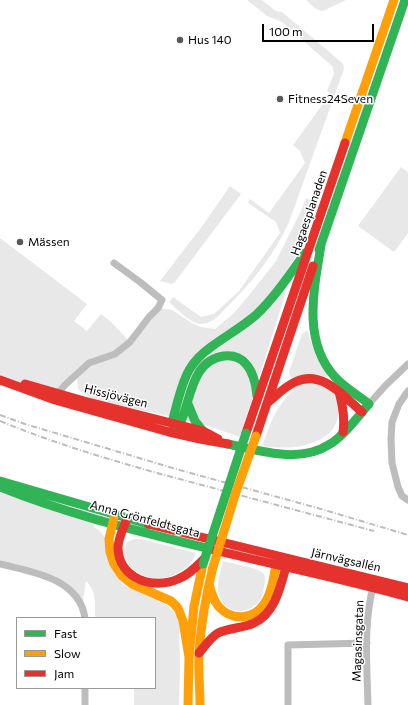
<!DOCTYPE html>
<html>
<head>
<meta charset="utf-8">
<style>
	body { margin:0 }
	#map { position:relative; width:408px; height:705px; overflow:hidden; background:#fff; font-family:Commissioner,sans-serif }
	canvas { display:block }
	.legend { position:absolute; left:16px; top:617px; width:140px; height:72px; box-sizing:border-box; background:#fff; border:1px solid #999; margin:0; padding:5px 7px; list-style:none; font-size:12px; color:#000 }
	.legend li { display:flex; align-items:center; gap:8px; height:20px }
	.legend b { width:20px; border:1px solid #999 }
	.scale { position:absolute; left:262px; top:24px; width:112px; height:18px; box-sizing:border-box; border:2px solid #000; border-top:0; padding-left:5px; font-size:12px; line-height:14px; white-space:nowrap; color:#000; -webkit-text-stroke:3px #fff; paint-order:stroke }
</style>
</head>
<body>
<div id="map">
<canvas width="408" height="705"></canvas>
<ul class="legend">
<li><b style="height:5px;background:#30b455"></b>Fast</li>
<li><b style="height:5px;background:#ff9f0a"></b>Slow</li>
<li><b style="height:5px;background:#e5322d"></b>Jam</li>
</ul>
<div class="scale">100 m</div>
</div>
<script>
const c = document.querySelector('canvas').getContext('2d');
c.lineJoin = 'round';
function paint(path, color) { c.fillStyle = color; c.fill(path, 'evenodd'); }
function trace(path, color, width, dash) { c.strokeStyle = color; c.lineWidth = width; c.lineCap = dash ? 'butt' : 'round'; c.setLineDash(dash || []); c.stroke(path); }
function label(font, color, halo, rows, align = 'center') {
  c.font = font + ' Commissioner,sans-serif'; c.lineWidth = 3; c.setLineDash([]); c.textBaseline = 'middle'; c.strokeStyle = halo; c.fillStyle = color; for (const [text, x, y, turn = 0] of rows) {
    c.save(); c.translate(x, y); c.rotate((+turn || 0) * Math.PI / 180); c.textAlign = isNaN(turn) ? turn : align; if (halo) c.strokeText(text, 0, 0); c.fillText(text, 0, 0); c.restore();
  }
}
paint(new Path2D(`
	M247 0H262L276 11 282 12 340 61 343 64 344 69 289 222C274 255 253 281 228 306 220 314 213 324 201 324 191 324 176 308 169 302L173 297 201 317 214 314 239 291 280 233 276 222 248 203 250 199 269 213 305 163 300 151 293 145 330 94 327 91 334 74 333 67 282 22 267 16Z
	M306 0H346L323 11C316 11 311 4 306 0Z
	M401 167 408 172V233L394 252 358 226Z
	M230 186 241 194 175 282 171 284 160 281 203 225Z
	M306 198 319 205 308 230 295 257 284 275 285 295 240 437 206 425 173 417 94 400 78 389 77 375 58 393 0 377V238L87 304 74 321 87 331 101 314 111 322 130 342 158 308 172 310 192 323 201 327 215 329 233 314 246 299 276 261 301 211Z
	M306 331H308C311 347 319 362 328 376L326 377C312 373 305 373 291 379L289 372 301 337 302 334Z
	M305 383C315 383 324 384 331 391 343 403 340 426 327 435 308 449 284 449 262 446 270 425 276 405 294 390L293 387Z
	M0 488 95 518 94 527 100 531 105 538 112 569 123 585 165 604 174 612 179 624 180 666 179 705H134V688H155V618H95C95 603 97 592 86 581L82 606 61 583 0 564Z
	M134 539H141L196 553C191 568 178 575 163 578 161 578 159 579 157 579 142 578 125 567 124 551 124 548 126 545 127 542Z
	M223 561C231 563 260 568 264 574 266 578 265 582 264 586 263 592 262 599 258 603 257 604 253 606 253 607 238 616 221 609 218 591 217 583 221 569 223 561Z`), '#e8e8e8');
trace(new Path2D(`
	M408 391 399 404 392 422 391 439 392 463 398 487 402 496 408 500
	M57 397 58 393 66 384 89 363 115 354 130 342 149 317 158 308 162 300 140 282 114 263
	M369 404 385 386 408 364
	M0 564C32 572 79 578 85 618
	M85 688V705
	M288 705V645L367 643
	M368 705C367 665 363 622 374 583`), '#bdbdbd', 7);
trace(new Path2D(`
	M319 250 405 0
	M188 404 195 421 203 431
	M176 429C181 425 182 419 184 413 192 390 195 360 224 356 233 355 241 358 246 364 254 373 256 385 257 396
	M180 434 174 428 172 423C174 415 176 407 178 400 185 375 190 362 211 347 226 336 242 327 256 315 275 297 290 274 305 253
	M228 444C261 451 300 464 330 444 344 436 358 416 369 404 358 395 345 388 335 377 302 341 314 289 321 245
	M0 481 148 524
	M0 487C69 515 142 532 214 550`), '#30b455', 9);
trace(new Path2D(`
	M345 143 394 0
	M114 518 109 539 110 552 114 564 122 576 132 584 171 601 178 608 183 621 189 657
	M209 584C211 592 213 600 219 607 232 621 253 620 264 604 273 591 274 574 277 559
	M188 705 189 657 194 606 203 564
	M200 705C200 687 198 670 199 652 201 624 206 595 213 567`), '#ff9f0a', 9);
trace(new Path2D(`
	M0 380 55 400 169 432 200 439 228 444
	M25 384 84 401 203 431 218 439
	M339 392C343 406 345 418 343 432
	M267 403C276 396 284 387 295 382 322 369 343 396 362 412
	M246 433 345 143
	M256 436 313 266
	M126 521C123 529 118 539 118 548 119 579 153 590 178 579 189 575 197 566 205 558
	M148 524 408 588
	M214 550C279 566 344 579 408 597
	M199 653C205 646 210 638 218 633 228 628 244 628 254 623 276 613 281 584 287 563`), '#e5322d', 9);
trace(new Path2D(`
	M0 415 25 424 176 469 321 509 408 535
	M0 421C51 442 104 458 157 473L374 531`), '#bdbdbd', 2, [6, 2, 1, 2]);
trace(new Path2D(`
	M203 564 246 433`), '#30b455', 9);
trace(new Path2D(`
	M213 567 236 492 256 436`), '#ff9f0a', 9);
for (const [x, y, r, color] of [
	[180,40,4,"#595959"],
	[280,99,4,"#595959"],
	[20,242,4,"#595959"]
]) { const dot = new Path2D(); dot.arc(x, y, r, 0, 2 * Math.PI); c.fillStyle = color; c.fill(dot); trace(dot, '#fff', 1.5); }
label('12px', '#000', '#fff', [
	["Hus 140",188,40],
	["Fitness24Seven",288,99],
	["Mässen",28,242]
], 'left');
label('12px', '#000', '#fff', [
	["Hagaesplanaden",309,213,-71],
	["Hissjövägen",116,396,14],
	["Anna Grönfeldtsgata",145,519,15],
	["Järnvägsallén",346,560,13],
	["Magasinsgatan",358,641,-88]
]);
</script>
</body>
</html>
